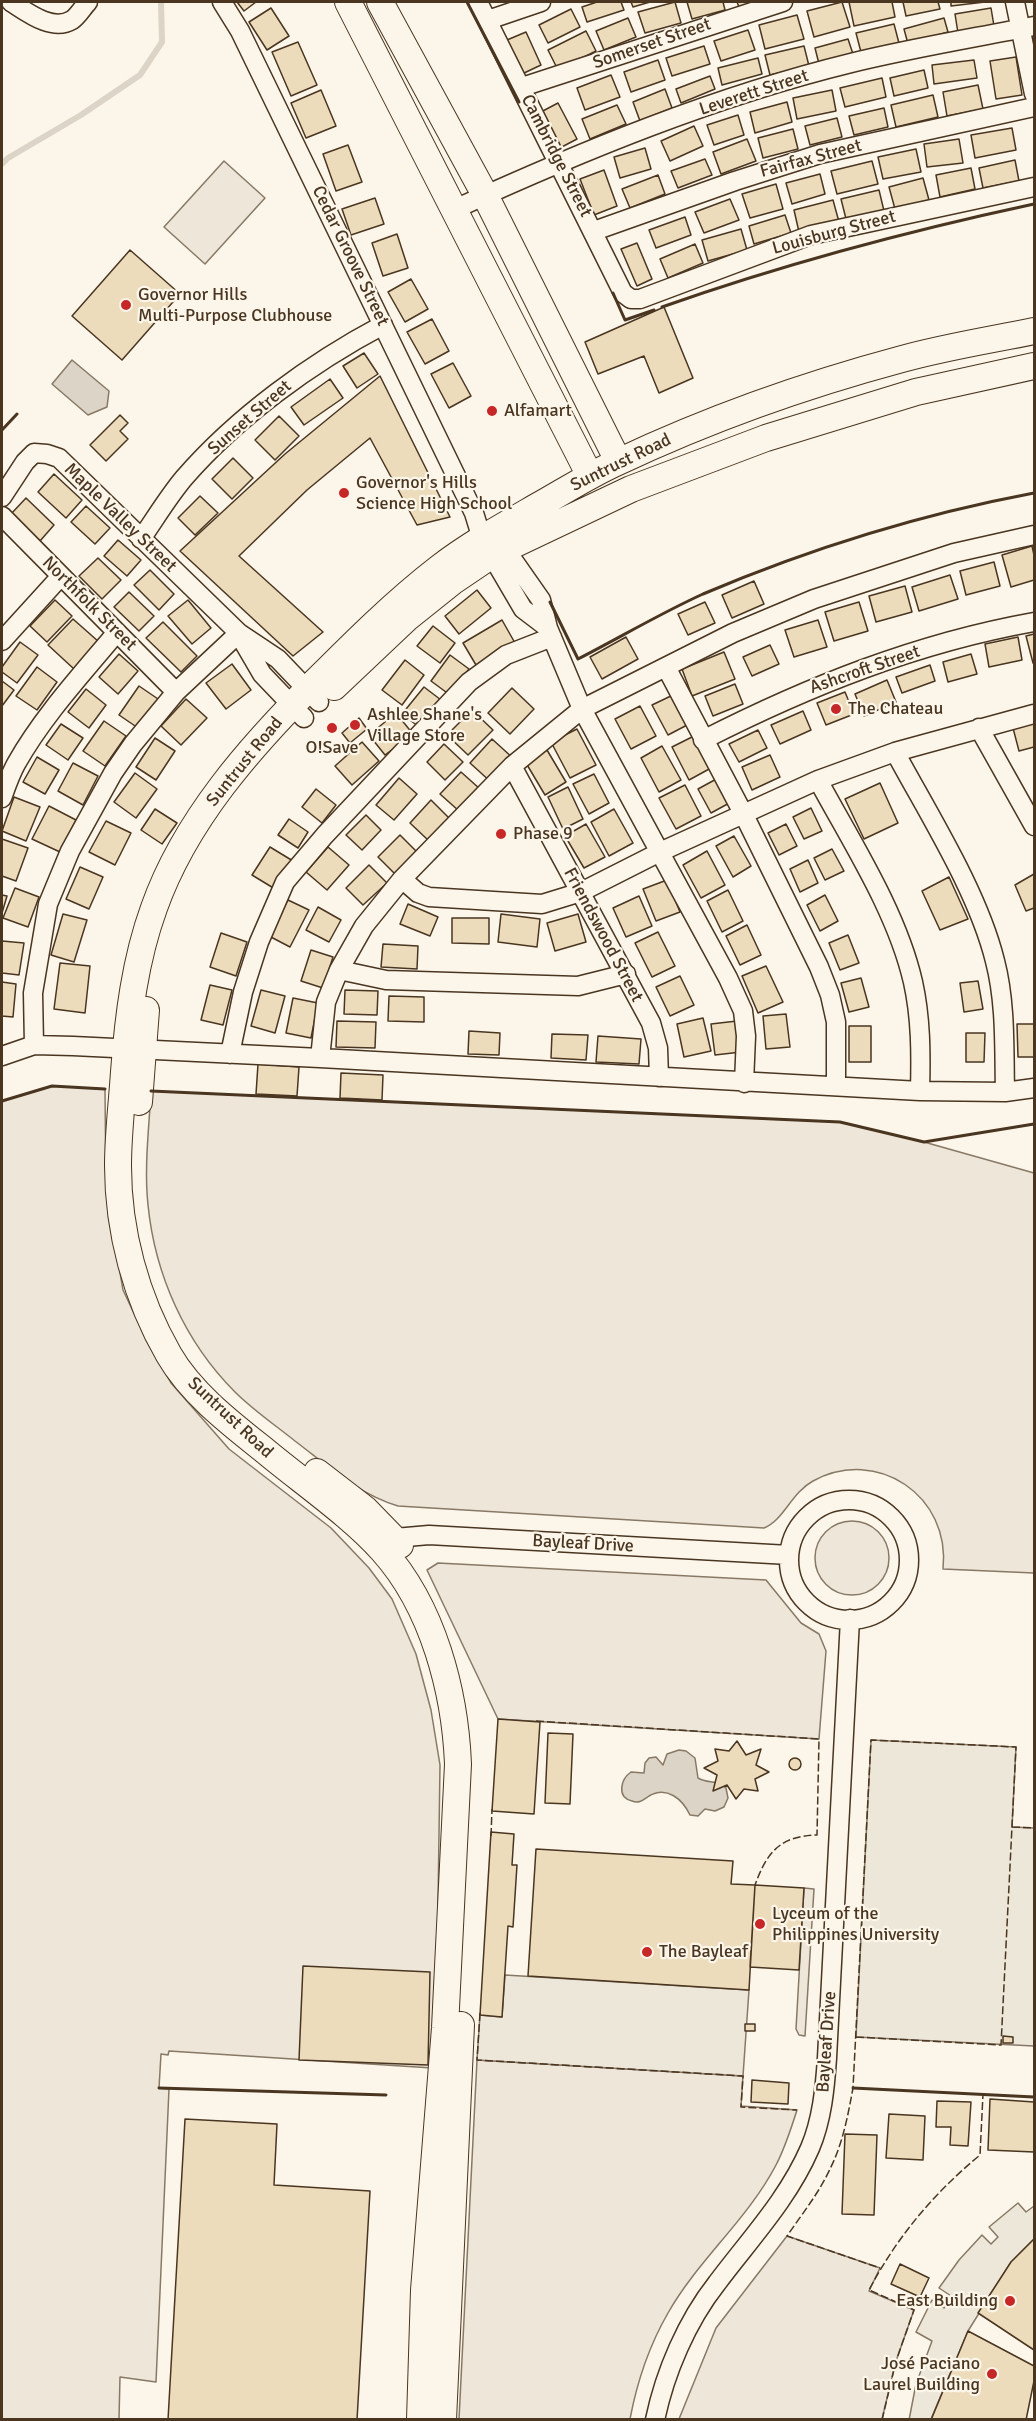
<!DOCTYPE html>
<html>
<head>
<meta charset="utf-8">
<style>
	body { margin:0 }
	#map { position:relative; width:1036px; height:2421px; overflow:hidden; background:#fbf6e9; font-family:Signika,sans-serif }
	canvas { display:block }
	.frame { position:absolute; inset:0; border:3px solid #4a3520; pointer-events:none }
</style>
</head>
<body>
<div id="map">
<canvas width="1036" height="2421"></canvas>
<div class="frame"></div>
</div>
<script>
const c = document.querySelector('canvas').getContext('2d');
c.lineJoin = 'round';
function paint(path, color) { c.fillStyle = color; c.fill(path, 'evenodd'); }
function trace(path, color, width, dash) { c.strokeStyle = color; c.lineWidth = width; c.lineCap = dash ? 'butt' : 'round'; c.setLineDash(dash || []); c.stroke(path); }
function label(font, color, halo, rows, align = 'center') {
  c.font = font + ' Signika,sans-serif'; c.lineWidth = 4.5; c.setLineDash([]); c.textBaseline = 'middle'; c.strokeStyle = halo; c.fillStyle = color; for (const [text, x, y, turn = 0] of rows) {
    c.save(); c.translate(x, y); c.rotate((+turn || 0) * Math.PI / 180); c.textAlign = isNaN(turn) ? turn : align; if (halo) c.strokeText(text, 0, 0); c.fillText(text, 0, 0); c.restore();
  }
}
const green = new Path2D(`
	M224 161 265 198 205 264 164 227Z
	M52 1086 105 1089 106 1191 123 1290 145 1337 171 1383 229 1449 331 1528 369 1568 392 1599 416 1654 431 1710 440 1765 437 1972 432 2068 169 2051 168 2055 161 2054 159 2088 169 2089 156 2382 120 2377 119 2419 2 2420V1101Z
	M151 1091 840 1122 924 1142 1034 1173V1573L943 1569C951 1496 877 1446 813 1481 791 1493 784 1520 764 1528L398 1506C358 1494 328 1466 295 1441 275 1425 253 1410 235 1392 185 1342 155 1275 148 1205 144 1168 149 1128 151 1091Z
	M815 1558a37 37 0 1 1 74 0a37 37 0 1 1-74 0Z
	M438 1563 766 1580 801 1623 819 1634 826 1651 819 1739 498 1719 427 1570Z
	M804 1888 814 1889 805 2036 799 2035 796 2029Z
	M477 2060 743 2076 741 2106 797 2110C791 2129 785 2148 776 2165 748 2219 698 2260 668 2313 649 2346 637 2382 630 2419H459Z
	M787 2236 880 2268 869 2291 914 2310 896 2361 882 2419H679L716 2328Z`);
paint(green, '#ede6d9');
trace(green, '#887966', 1.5);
const parking = new Path2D(`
	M871 1740 1016 1747 1012 1827 1034 1828V2046L856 2037Z
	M505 1975 749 1990 743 2076 477 2060 480 2015 502 2017Z
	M1018 2203 1026 2212 1034 2206V2239L1011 2262 968 2331 931 2419 909 2420 916 2384 932 2341 916 2332 932 2300 944 2308 951 2296 939 2288 959 2260 982 2235 991 2244 998 2237 989 2227Z`);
paint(parking, '#ede7d9');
trace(parking, '#887966', 1.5);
const water = new Path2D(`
	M72 360 109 391 107 407 88 415 52 384Z
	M679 1750 686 1751 695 1758 698 1778C708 1784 717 1779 726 1788L728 1798 724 1807 715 1811 705 1809 698 1816 690 1815C683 1800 667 1785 649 1796 643 1800 639 1804 632 1801 616 1797 621 1779 631 1772L644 1773 645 1763 649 1758 656 1757 663 1765 667 1754Z`);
paint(water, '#dcd4c6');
trace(water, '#887966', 1.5);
trace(new Path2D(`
	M2 164 8 158 81 115 140 75 162 42 161 2`), '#dcd4c6', 6);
const building = new Path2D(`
	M237 2H256L244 11Z
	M597 2H621L624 10 587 22 582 7Z
	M631 2H650L633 7Z
	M675 2 681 23 645 33 638 12Z
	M687 2H723L725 10 692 19Z
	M737 2H757L739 7Z
	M842 2 850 27 814 37 807 11Z
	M849 2H892L895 17 854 26Z
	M903 2H938L940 9 906 16Z
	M951 2H985L951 6Z
	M271 8 289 36 267 50 249 22Z
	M991 8 994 26 958 33 955 14Z
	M571 9 580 27 548 43 539 25Z
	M797 15 804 39 765 49 759 25Z
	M628 18 636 37 604 50 596 31Z
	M944 18 948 32 908 44 904 29Z
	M894 24 900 47 862 56 856 33Z
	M748 30 755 50 721 61 714 41Z
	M586 31 596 51 558 70 548 50Z
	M526 32 541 65 522 74 507 40Z
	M848 39 853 54 819 64 815 48Z
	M298 42 317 85 291 96 272 52Z
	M704 46 710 64 672 76 666 58Z
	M804 46 809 66 770 75 765 55Z
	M1016 57 1022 95 996 99 990 61Z
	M758 58 762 74 722 85 718 68Z
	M658 60 665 80 631 92 624 72Z
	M974 60 977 78 934 84 932 65Z
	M924 70 928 88 894 96 890 78Z
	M611 75 620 97 585 110 577 88Z
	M710 76 715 89 681 103 676 89Z
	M882 78 886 97 845 107 840 88Z
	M978 85 983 109 947 116 943 92Z
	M665 89 672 108 640 121 633 102Z
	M321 90 336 126 306 138 291 103Z
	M832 90 836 111 797 119 793 98Z
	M933 95 938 117 896 127 891 105Z
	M787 102 792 122 755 133 750 112Z
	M558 103 577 139 558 149 539 113Z
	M617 105 626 124 590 139 582 119Z
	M884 108 888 127 854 135 849 116Z
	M738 115 744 135 714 145 707 125Z
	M837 118 842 137 810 145 805 126Z
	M694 126 703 146 670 161 661 141Z
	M1012 128 1016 150 975 158 971 135Z
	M793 129 798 149 763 158 758 138Z
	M747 139 756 161 721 174 713 152Z
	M959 139 963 163 927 167 924 144Z
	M348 145 362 182 336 191 323 154Z
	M645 148 651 169 620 178 614 157Z
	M916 149 921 172 883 179 878 157Z
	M705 159 712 175 678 188 671 171Z
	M1015 160 1019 181 983 188 979 168Z
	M872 161 878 184 837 194 831 171Z
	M971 168 975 189 940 197 936 175Z
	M604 170 617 206 594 215 580 179Z
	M820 174 825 194 792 204 786 183Z
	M658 175 665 194 630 208 622 189Z
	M923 178 929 200 895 209 889 187Z
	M776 184 783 209 750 218 742 194Z
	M879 190 884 211 846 219 841 199Z
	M375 198 384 224 351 235 342 209Z
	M730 199 739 220 704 233 695 212Z
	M833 200 839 222 799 232 794 210Z
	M785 215 791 233 754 244 749 226Z
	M685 217 691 235 656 248 649 230Z
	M741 229 747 250 708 261 702 240Z
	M397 234 408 268 383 276 372 243Z
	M637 243 652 279 637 286 621 249Z
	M695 244 703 263 668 278 660 259Z
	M130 250 180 294 122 360 72 316Z
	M411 279 428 309 405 322 388 292Z
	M664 307 693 378 659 393 644 356 598 374 585 342Z
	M432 319 449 351 425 364 407 332Z
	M364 353 378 374 357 388 343 366Z
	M453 363 471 396 449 408 431 374Z
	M380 376 450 517 417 525 370 438 307 490 239 556 323 632 293 656 180 551 285 454Z
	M330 379 343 398 304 425 291 407Z
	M120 415 128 423 120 431 128 439 106 461 90 445Z
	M279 416 299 436 275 460 255 440Z
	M233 458 253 478 232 499 212 479Z
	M54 474 82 500 66 518 38 492Z
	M200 496 218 513 195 535 178 518Z
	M26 498 54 525 40 541 11 514Z
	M86 506 110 528 95 544 71 522Z
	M118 540 141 560 127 576 104 556Z
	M1032 546 1034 555V580L1011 587 1002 555Z
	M98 558 121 580 102 599 79 576Z
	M994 562 1000 586 966 595 960 571Z
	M150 570 174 594 159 610 134 585Z
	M950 575 958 599 919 611 912 587Z
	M754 581 764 604 732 618 722 595Z
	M905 586 912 612 876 622 869 596Z
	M477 590 491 608 459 634 445 616Z
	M129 592 154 616 139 631 114 607Z
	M55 600 72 616 47 642 30 626Z
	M188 600 211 628 192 644 168 616Z
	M705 602 715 623 688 635 678 614Z
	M859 602 868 631 834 641 825 612Z
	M73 619 99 642 74 669 48 645Z
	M502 620 515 643 476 665 463 643Z
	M818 620 827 647 794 657 785 630Z
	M163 622 197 656 181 672 146 638Z
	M433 626 455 643 440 663 417 646Z
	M1034 634V663H1033L1026 636Z
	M626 637 638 659 602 679 590 657Z
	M1018 637 1022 660 989 667 985 644Z
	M20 642 38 655 17 683 2 672V667Z
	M770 645 779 664 752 676 743 657Z
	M724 652 735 679 692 696 682 669Z
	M119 654 138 671 118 694 99 677Z
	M971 654 977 674 948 682 943 662Z
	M450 655 469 669 450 695 431 681Z
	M405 660 424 675 402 705 382 690Z
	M232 664 251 690 226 709 206 683Z
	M930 665 935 681 902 693 896 677Z
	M37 667 57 682 37 710 16 696Z
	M887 680 896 702 864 716 855 694Z
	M2 681 14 690 2 706Z
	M735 684 743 704 713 716 705 696Z
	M139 686 161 701 141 730 119 715Z
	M424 687 445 703 423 730 402 714Z
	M512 688 534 709 510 734 488 713Z
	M86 689 106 705 89 728 68 712Z
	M845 692 854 714 826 725 817 703Z
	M675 694 691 723 668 735 652 705Z
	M186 699 207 718 181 745 161 726Z
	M640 706 656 736 631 749 615 719Z
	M472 710 493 730 468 755 447 735Z
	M803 711 811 730 780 744 771 725Z
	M396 713 413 734 385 755 369 735Z
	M359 718 367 729 350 743 342 733Z
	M104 721 126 736 105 766 83 751Z
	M1034 723V747L1019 751 1013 728Z
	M61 724 83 738 68 760 46 745Z
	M577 729 596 765 570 778 551 742Z
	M758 730 767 748 739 762 729 744Z
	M694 736 711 768 689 780 672 747Z
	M155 738 175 751 156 780 136 767Z
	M492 739 514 759 492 783 470 763Z
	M362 742 379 761 352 785 335 766Z
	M444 744 463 762 445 780 427 762Z
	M662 746 681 780 659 792 641 758Z
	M547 750 566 782 545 795 526 763Z
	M770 755 780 777 752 790 742 767Z
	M37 757 59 770 45 794 23 782Z
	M73 763 98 776 83 805 58 791Z
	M461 772 480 789 459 811 440 794Z
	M135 773 157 789 136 818 114 802Z
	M594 774 609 803 589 814 573 784Z
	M720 777 733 801 711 813 698 789Z
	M399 778 417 794 394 820 376 805Z
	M880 783 898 823 864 839 845 799Z
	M685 785 701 816 676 829 659 798Z
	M568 787 583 819 563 829 548 797Z
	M316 789 336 805 322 823 302 807Z
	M14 797 40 807 26 841 2 831Z
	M431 800 450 819 429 841 410 823Z
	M49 806 76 820 60 852 32 839Z
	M811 808 822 831 804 839 793 817Z
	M155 809 177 823 162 844 141 830Z
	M614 809 633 843 609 856 591 822Z
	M366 815 381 830 362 850 346 835Z
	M289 819 308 832 298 848 278 835Z
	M106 821 131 833 115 865 89 852Z
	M586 824 605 857 584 868 565 836Z
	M786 824 797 846 779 855 768 833Z
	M400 835 417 852 395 874 378 857Z
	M734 836 751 866 733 877 716 846Z
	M2 839 28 848 16 881 2 876Z
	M270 847 293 861 275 889 252 875Z
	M328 847 349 865 327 890 306 872Z
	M832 849 844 871 825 880 814 858Z
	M707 851 725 885 701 898 683 865Z
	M808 860 818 883 800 892 790 869Z
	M369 865 387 883 363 905 346 888Z
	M80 867 103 877 89 909 66 899Z
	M1034 874V908L1026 911 1015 885Z
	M949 877 968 919 940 930 922 891Z
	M667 880 680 912 656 921 643 889Z
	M15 888 39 897 28 927 3 918Z
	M728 890 743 921 722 932 707 901Z
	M2 895 7 896 2 913Z
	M825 895 838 921 820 931 807 905Z
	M639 896 652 926 626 937 613 908Z
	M288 900 309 910 290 947 269 936Z
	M408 904 438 917 430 936 400 924Z
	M318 907 341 920 329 942 306 930Z
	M63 914 87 920 74 962 51 955Z
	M501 914 540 919 537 947 498 942Z
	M578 914 586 942 555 951 547 923Z
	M452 918H489V944L452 943Z
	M747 925 761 955 740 965 726 936Z
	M658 932 675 966 652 977 635 943Z
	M221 933 247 942 236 976 210 967Z
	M848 935 859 963 840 970 829 943Z
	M2 941 24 943 19 975 2 973Z
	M383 944 418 946 417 969 381 967Z
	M311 950 333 957 323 988 301 981Z
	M60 963 90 966 85 1013 54 1009Z
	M766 966 783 1002 758 1013 742 976Z
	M680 976 694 1005 670 1016 656 987Z
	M861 978 869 1007 849 1012 841 983Z
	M978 981 983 1009 964 1012 960 983Z
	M2 982 16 984 13 1017 2 1016Z
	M210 985 232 990 223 1025 201 1020Z
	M261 990 285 996 275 1033 251 1026Z
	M345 990 378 991 377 1015 344 1014Z
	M389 996 424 997V1022L388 1021Z
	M293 998 318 1003 311 1038 286 1033Z
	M786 1014 790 1047 766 1049 763 1016Z
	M703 1018 711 1051 684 1057 677 1024Z
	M337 1021 376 1022 375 1048 336 1047Z
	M737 1021 741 1052 715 1055 711 1024Z
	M1017 1024H1034V1057H1018Z
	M849 1026H871V1062H849Z
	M469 1031 500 1033 499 1055 468 1054Z
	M966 1033H985L984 1062H966Z
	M552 1034 588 1035 586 1060 551 1058Z
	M598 1036 641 1039 639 1064 596 1062Z
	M258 1064 299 1067 297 1096 256 1094Z
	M341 1073 383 1075 382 1100 340 1098Z
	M498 1719 540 1722 534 1814 492 1811Z
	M548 1733 573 1734 570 1804 545 1803Z
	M737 1741 746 1755 761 1749 756 1765 769 1772 755 1779 758 1791 744 1789 736 1799 727 1785 713 1791 717 1775 704 1768 718 1761 715 1749 729 1751Z
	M789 1764a6 6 0 1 1 12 0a6 6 0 1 1-12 0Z
	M491 1832 514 1834 512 1865H517L513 1927 508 1926 502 2017 480 2015Z
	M536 1849 733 1861 731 1884 755 1885 749 1990 528 1976Z
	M755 1885 804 1888 799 1970 750 1967Z
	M303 1966 430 1972 428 2065 299 2060Z
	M745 2024H755V2031H745Z
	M1003 2036 1013 2037V2043H1003Z
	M752 2080 789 2083 788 2104 751 2102Z
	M990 2099 1034 2102V2152L988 2150Z
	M937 2101 971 2102 968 2146 950 2145 951 2127H936Z
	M889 2114 925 2116 923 2160 886 2158Z
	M185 2119 277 2124 274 2185 370 2191 357 2420H168Z
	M845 2134 877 2135 874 2215 842 2214Z
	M1034 2239V2350L978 2313 1011 2262Z
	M900 2264 929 2278 920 2297 891 2284Z
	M968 2331 1034 2366V2381L1026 2420H931Z`);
paint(building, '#ecdcbc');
trace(building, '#4a3520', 1.5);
const street = new Path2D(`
	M11 2C27 12 52 32 72 20 78 16 83 7 88 2
	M222 2 240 31 474 513 482 539 523 609 548 628
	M478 2 623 293 631 299H640L811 235 1034 187
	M1015 2 1034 94
	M488 20 541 2
	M522 87 783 2
	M455 209C582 151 716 96 851 63 912 48 974 38 1034 26
	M594 231 735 181 820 154 1034 107
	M2 497 25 462 34 453 47 454 59 458 239 633 278 659 319 702
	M2 516 176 692
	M141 539C155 519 168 497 184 478 237 417 311 363 383 325
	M499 540 541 600 548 628 582 709 728 978 743 1011 746 1036 744 1083
	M241 638 262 674 304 718
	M2 641 61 576
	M666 667 744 815 819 967 830 995 836 1022V1086
	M979 728 1034 826
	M703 740C809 686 917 643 1034 622
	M895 752C929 815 978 892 995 961 1006 1003 1004 1049 1005 1092
	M512 766 651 1023 658 1048 659 1077
	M818 780C852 843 897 912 913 982 921 1018 921 1054 920 1091
	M2 798C6 787 10 775 16 764 43 716 82 674 117 632
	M402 879 418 893 429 897 542 904 581 892 660 852 818 780 895 752 1034 714
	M339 970 386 980 578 986 626 974
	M34 1045 33 993 48 904 70 851 113 773 133 744 176 692 239 633
	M230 1054 243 992 259 942 285 882 325 835 469 682 506 655 552 637
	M2 1056 34 1045 73 1046 320 1058 920 1091 1005 1092 1034 1088
	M320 1058 326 1002 339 970 364 926 402 879 512 766 582 709 733 633 814 599 954 553 1034 535
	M789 1560a60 60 0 1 1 120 0a60 60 0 1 1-120 0Z
	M389 1543 395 1538 429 1535 789 1555
	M655 2420C665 2372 687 2321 717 2283 750 2239 788 2199 810 2148 822 2120 825 2088 827 2058L850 1619`);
const secondary = new Path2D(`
	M348 2 590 476
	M380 2 485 195 618 461
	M334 687 407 618 452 582 492 555 631 489 766 438 916 392 1034 366
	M139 1102 146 1010
	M317 1472 365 1509 400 1545
	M420 2420 424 2290 445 2028 458 1764C455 1691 433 1607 383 1551 352 1516 301 1481 264 1450 230 1423 191 1393 169 1355 136 1298 118 1231 118 1166 118 1134 122 1103 124 1072 128 1017 135 960 154 908 185 820 251 746 316 681 355 642 395 602 439 568 469 545 503 526 536 507 563 492 589 475 618 462 709 419 805 385 902 359 945 347 990 340 1034 331
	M443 2420 461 2025`);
trace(street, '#4a3520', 21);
trace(secondary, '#4a3520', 28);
trace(street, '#fbf6e9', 18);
trace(secondary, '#fbf6e9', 26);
trace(new Path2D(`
	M536 1721 819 1739 817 1835C780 1836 767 1852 755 1885
	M1012 1827 1034 1828
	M491 1836 492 1809
	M480 2013 477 2060 743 2076 741 2107 797 2110
	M856 2037 1001 2045 1016 1747 871 1740 853 2088C848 2115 843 2143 830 2169 819 2193 802 2214 787 2236L880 2268
	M882 2420 896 2361 914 2310 869 2290C897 2237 933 2194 980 2155L983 2094`), '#4a3520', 1.5, [8, 3]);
trace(new Path2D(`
	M467 2 519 102
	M613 293 625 320 654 310
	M662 307C784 264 908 231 1034 204
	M2 430 17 414
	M550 602 578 659C619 638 661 613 703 594 809 549 922 514 1034 493
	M151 1091 840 1122 924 1142 1034 1124
	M2 1101 52 1086 105 1089
	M159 2088 386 2095
	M853 2088 1034 2097`), '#4a3520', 3);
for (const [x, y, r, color] of [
	[126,305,6,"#c62828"],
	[492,411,6,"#c62828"],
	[344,493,6,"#c62828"],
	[836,709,6,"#c62828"],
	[355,725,6,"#c62828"],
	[332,728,6,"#c62828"],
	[501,834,6,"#c62828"],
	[760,1924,6,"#c62828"],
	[647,1952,6,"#c62828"],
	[1010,2301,6,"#c62828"],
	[992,2374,6,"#c62828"]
]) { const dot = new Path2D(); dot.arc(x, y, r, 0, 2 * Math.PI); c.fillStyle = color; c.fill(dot); trace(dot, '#fbf6e9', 2); }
label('18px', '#4a3520', '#fbf6e9', [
	["Somerset Street",652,44,-19],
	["Leverett Street",754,93,-18],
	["Cambridge Street",556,156,63],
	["Fairfax Street",811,159,-15],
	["Louisburg Street",834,233,-15],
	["Cedar Groove Street",350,256,64],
	["Sunset Street",250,418,-41],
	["Suntrust Road",621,463,-26],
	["Maple Valley Street",120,518,44],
	["Northfolk Street",89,604,45],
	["Ashcroft Street",865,670,-19],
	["Suntrust Road",245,762,-51],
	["Friendswood Street",603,935,62],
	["Suntrust Road",230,1418,43],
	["Bayleaf Drive",583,1544,3],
	["Bayleaf Drive",827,2042,-86]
]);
label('18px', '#4a3520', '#fbf6e9', [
	["Governor Hills",138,295],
	["Multi-Purpose Clubhouse",138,316],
	["Alfamart",504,411],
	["Governor's Hills",356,483],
	["Science High School",356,504],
	["The Chateau",848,709],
	["Ashlee Shane's",367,715],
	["Village Store",367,736],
	["O!Save",332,748,"center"],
	["Phase 9",513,834],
	["Lyceum of the",772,1914],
	["Philippines University",772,1935],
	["The Bayleaf",659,1952],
	["East Building",998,2301,"right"],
	["José Paciano",980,2364,"right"],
	["Laurel Building",980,2385,"right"]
], 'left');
</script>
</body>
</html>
